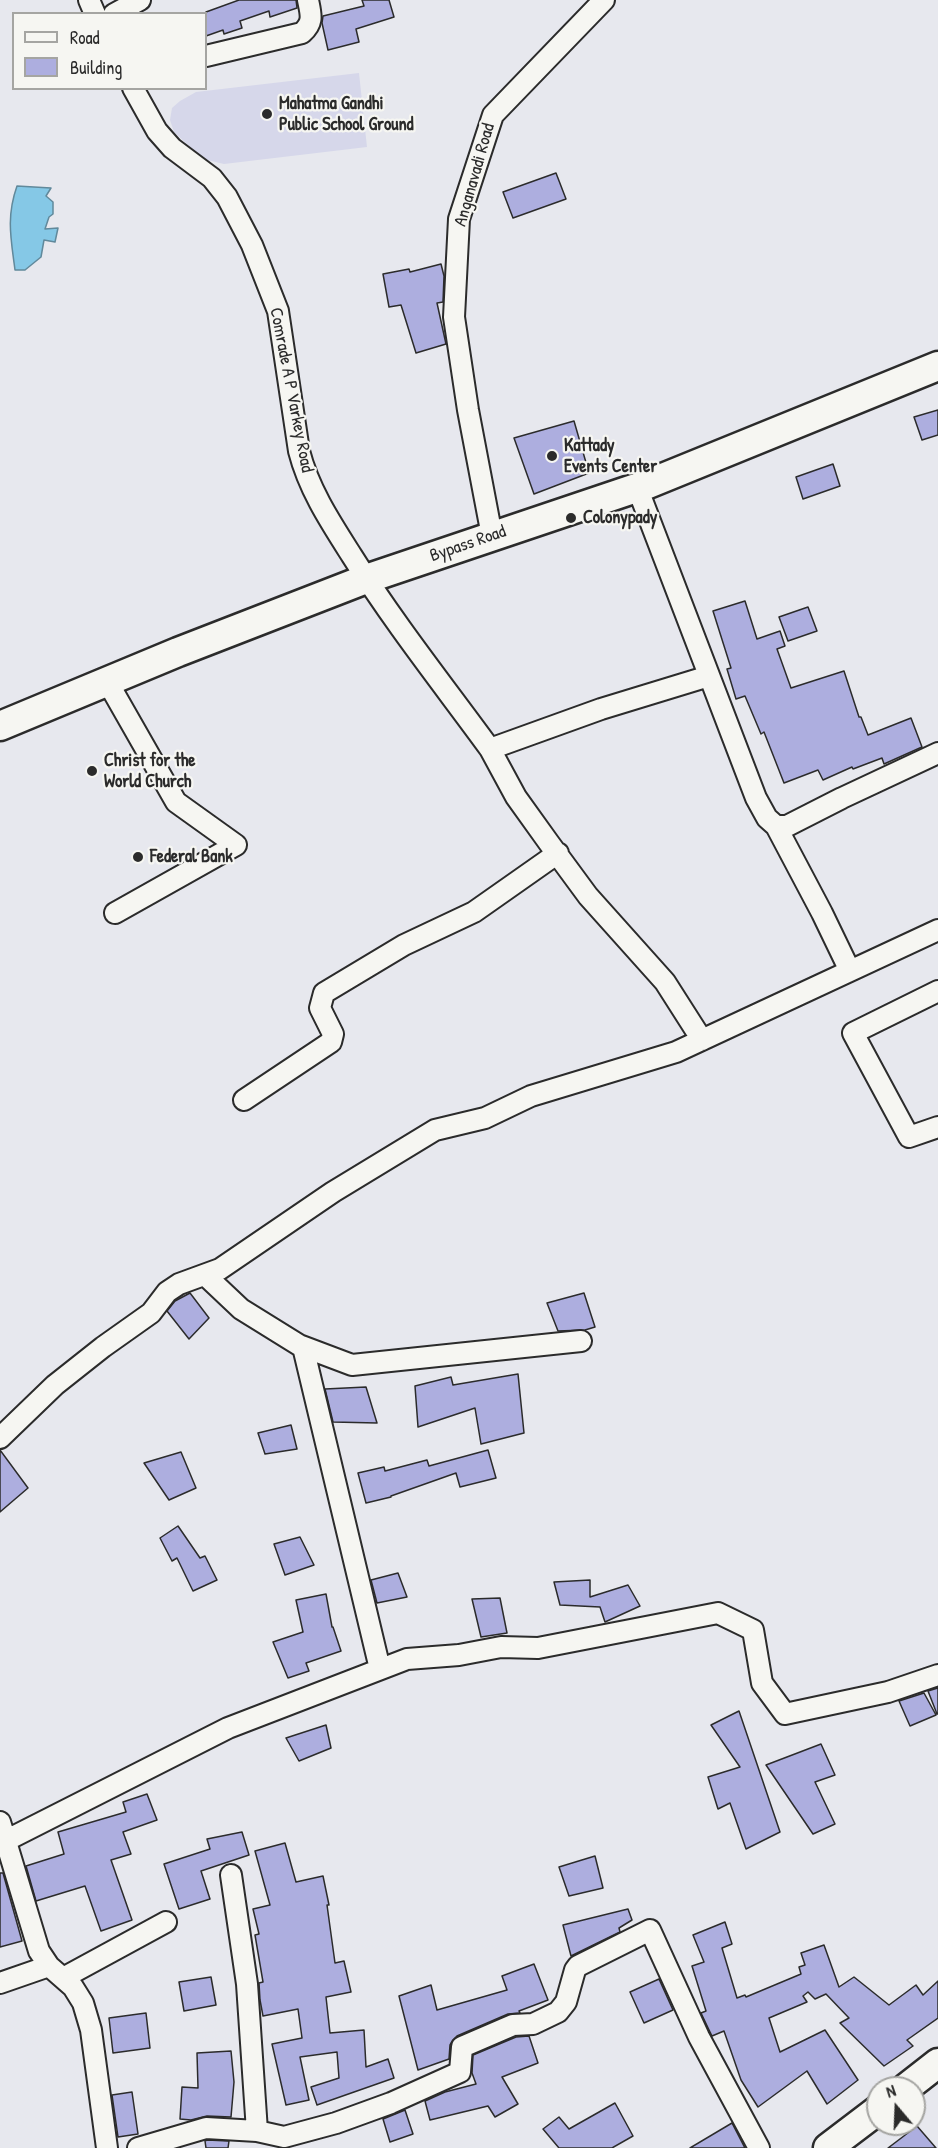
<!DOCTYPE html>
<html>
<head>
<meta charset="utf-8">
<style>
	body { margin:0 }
	#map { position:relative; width:938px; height:2148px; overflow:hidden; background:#e7e8ee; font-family:"Patrick Hand",sans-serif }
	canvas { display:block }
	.legend { position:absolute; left:12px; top:12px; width:195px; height:78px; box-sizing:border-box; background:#f6f6f2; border:2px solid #a5a5a2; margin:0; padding:8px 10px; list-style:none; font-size:18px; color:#2b2b2b }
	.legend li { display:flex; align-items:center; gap:12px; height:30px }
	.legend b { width:30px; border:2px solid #a5a5a2 }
	.north { position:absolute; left:866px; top:2076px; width:60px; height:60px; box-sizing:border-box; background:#f6f6f2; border:2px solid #a5a5a2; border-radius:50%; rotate:341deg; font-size:16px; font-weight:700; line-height:24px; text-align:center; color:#2b2b2b }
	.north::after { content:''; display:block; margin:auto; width:21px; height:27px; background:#2b2b2b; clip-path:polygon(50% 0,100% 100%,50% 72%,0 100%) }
</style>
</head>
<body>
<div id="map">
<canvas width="938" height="2148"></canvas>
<ul class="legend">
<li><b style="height:8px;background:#f6f6f2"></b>Road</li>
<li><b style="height:16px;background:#adaedf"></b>Building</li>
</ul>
<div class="north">N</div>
</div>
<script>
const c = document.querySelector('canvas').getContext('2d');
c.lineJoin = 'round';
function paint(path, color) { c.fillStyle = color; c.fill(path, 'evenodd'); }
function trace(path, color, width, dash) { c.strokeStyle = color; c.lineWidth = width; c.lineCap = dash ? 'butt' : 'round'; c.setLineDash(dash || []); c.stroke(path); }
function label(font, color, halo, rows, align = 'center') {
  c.font = font + ' "Patrick Hand",sans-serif'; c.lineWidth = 4.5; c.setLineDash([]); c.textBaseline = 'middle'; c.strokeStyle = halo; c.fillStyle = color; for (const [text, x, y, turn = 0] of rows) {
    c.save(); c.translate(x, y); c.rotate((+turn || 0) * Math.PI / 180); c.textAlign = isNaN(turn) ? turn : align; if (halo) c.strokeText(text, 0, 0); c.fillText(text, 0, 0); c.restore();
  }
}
paint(new Path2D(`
	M359 73 367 147 224 164 203 159 174 132 170 120 172 108 180 101 196 92Z`), '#d6d7ea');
const water = new Path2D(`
	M17 186 51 188 46 196 53 202V214L49 217 45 229 58 228 55 242 44 240 41 257 25 270H15C11 239 6 217 17 186Z`);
paint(water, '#85c8e6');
trace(water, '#61899b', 1.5);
const building = new Path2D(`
	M239 0H296L297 8 270 17 269 11 240 21 242 28 224 34 223 30 206 36V12Z
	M362 0H389L394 17 356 29 359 42 328 50 322 23 323 16 364 6Z
	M556 173 566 199 513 218 503 192Z
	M441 264 444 276 443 302 437 303 446 344 416 353 401 305 389 307 383 274 409 269 410 272Z
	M938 410V435L922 440 914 417Z
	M574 421 589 473 534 494 514 438Z
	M833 464 840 486 803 499 796 477Z
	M745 601 757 639 780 631 785 646 777 649 791 688 844 671 859 717H861L868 735 911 718 922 747 884 764 882 758 853 769 852 767 823 780 818 770 784 783 764 732 761 734 745 696 736 699 727 669 731 668 713 611Z
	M808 607 817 631 788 641 779 617Z
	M190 1293 209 1318 189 1339 167 1311 175 1301Z
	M584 1293 595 1327 585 1330 558 1331 547 1303Z
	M518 1374 524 1433 481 1444 475 1408 418 1427 415 1386 451 1377 453 1385Z
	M366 1387 377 1423 333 1422 325 1389Z
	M291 1425 297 1449 265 1454 258 1433Z
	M0 1450 28 1488 0 1512Z
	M488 1450 496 1478 460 1487 456 1473 391 1496V1497L366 1503 358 1473 384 1467 385 1471 427 1460 429 1466Z
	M181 1452 196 1488 169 1500 144 1463Z
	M178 1526 200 1558 205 1556 217 1580 193 1591 177 1558 172 1561 160 1538Z
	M300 1537 314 1565 285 1575 274 1544Z
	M398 1573 407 1597 377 1603 371 1580Z
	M590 1580V1597L628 1585 640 1606 605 1622 600 1607 560 1605 554 1582Z
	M326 1594 332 1627H333L341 1651 306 1663 309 1671 288 1678 273 1642 303 1632 296 1600Z
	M500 1598 507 1633 481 1637 472 1599Z
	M938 1688V1714H937L928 1691Z
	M924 1693 936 1715 910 1726 899 1701Z
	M739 1711 780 1832 746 1849 730 1803 718 1809 708 1777 740 1767 711 1725Z
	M326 1725 331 1748 299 1761 286 1738Z
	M821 1744 835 1775 815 1782 835 1824 813 1834 766 1765Z
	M147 1794 157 1820 123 1832 131 1854 111 1860 132 1920 101 1931 85 1886 36 1901 26 1866 64 1854 58 1832 126 1812 123 1802Z
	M242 1832 249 1855 201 1871 210 1899 179 1909 164 1864 210 1849 207 1839Z
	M285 1843 296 1882 323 1876 329 1905H327L335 1963 344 1961 351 1992 326 1997 330 2033 364 2030 366 2067 388 2059 394 2078 317 2105 311 2087 339 2078 337 2052 300 2057 309 2100 286 2105 272 2044 302 2038 298 2009 263 2016 260 2000 259 1983 263 1982 255 1935 259 1934 253 1909 270 1905 255 1851Z
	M595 1856 603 1888 569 1896 559 1867Z
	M0 1873H3L22 1941 0 1947Z
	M628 1909 632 1920 619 1928 620 1932 571 1956 563 1925Z
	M725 1922 732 1944 722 1948 737 1998 745 1995 746 1997 801 1974 799 1967 805 1965 801 1953 824 1945 839 1987 854 1977 889 2005 916 1985 923 1995 938 1981V2018L907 2040 913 2046 884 2066 840 2023 849 2018 826 1994 815 1999 808 1992 803 1996 807 2002 769 2018 780 2052 825 2030 858 2080 827 2104 807 2071 758 2107 741 2080 724 2031 712 2036 710 2032 701 2013 706 2011 692 1966 704 1962 693 1935Z
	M534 1964 548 2000 519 2011 520 2013 508 2014 457 2036 453 2040 450 2045 449 2059 418 2070 399 1996 431 1985 437 2010 507 1990 502 1976Z
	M211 1977 216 2005 184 2011 179 1982Z
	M659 1979 673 2010 644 2023 630 1992Z
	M146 2013 150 2048 113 2053 109 2018Z
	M529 2036 538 2063 502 2077 518 2104 495 2117 488 2106 430 2120 425 2101 445 2092 476 2084 472 2073 473 2055 516 2037Z
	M231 2051 234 2082 231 2117 207 2116 191 2120 180 2119 182 2087 198 2088 197 2053Z
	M132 2092 138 2134 118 2137 112 2095Z
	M615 2103 633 2136 612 2148H559L543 2129 559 2117 569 2129Z
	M405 2110 413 2134 390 2142 383 2119Z
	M732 2123 745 2148H690Z
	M917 2126 936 2148H888Z
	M207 2140 229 2141 228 2148H206L205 2141Z`);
paint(building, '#adaedf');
trace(building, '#2b2b2b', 1.5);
const street = new Path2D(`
	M89 0 95 14
	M114 14 140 0
	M206 56 302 33C314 22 311 15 308 0
	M133 88 157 131 172 148 212 178 227 197 252 245 278 311 299 451C309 490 331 523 352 556 394 623 444 686 490 749
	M637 487 756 798 767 818 776 826H787L842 798 938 753
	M492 536 468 410 454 317 459 219 493 115 604 0
	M107 681 176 802 236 845 115 913
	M776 826 822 913 850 971
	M938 991 853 1033 909 1137 938 1127
	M702 1040 665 982 588 896 549 843 516 797 490 749 601 709 709 676
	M244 1100 331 1042 333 1034 320 1008 324 993 404 945 474 912 558 853
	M205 1275 241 1309 299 1345 352 1365 581 1341
	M303 1347 380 1669
	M0 1438 55 1385 103 1347 151 1313 167 1292 179 1284 220 1269 333 1192 435 1130 485 1118 531 1096 676 1052 938 930
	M0 1822 39 1951 49 1966 73 1987 83 2003 91 2030 107 2148
	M7 1840 228 1728 407 1659 459 1655 501 1647 538 1648 718 1613 753 1630 762 1683 785 1714 888 1692 938 1675
	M231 1875 247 1984 257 2131
	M63 1978 166 1922
	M0 1983 49 1966
	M138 2148 206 2128 257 2131 284 2137 336 2123 391 2103 460 2072 462 2047 513 2025 533 2024 558 2012 566 2002 575 1970 578 1966 650 1930 699 2037 759 2148`);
const secondary = new Path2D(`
	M0 726 178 652 366 579 648 484 938 366
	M906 2088 938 2063
	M828 2148 878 2110`);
trace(street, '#2b2b2b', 24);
trace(secondary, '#2b2b2b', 33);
trace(street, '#f6f6f2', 20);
trace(secondary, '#f6f6f2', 28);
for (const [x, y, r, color] of [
	[267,114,6,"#2b2b2b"],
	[552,456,6,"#2b2b2b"],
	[571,518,6,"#2b2b2b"],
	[92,771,6,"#2b2b2b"],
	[138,857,6,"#2b2b2b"]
]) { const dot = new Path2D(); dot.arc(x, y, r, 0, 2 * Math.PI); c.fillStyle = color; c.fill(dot); trace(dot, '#f6f6f2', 2); }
label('bold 18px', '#2b2b2b', '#f6f6f2', [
	["Mahatma Gandhi",279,104],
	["Public School Ground",279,125],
	["Kattady",564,446],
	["Events Center",564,467],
	["Colonypady",583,518],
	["Christ for the",104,761],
	["World Church",104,782],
	["Federal Bank",150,857]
], 'left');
label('18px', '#2b2b2b', '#f6f6f2', [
	["Anganavadi Road",475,175,-74],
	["Comrade A P Varkey Road",291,390,79],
	["Bypass Road",468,544,-19]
]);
</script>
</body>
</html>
